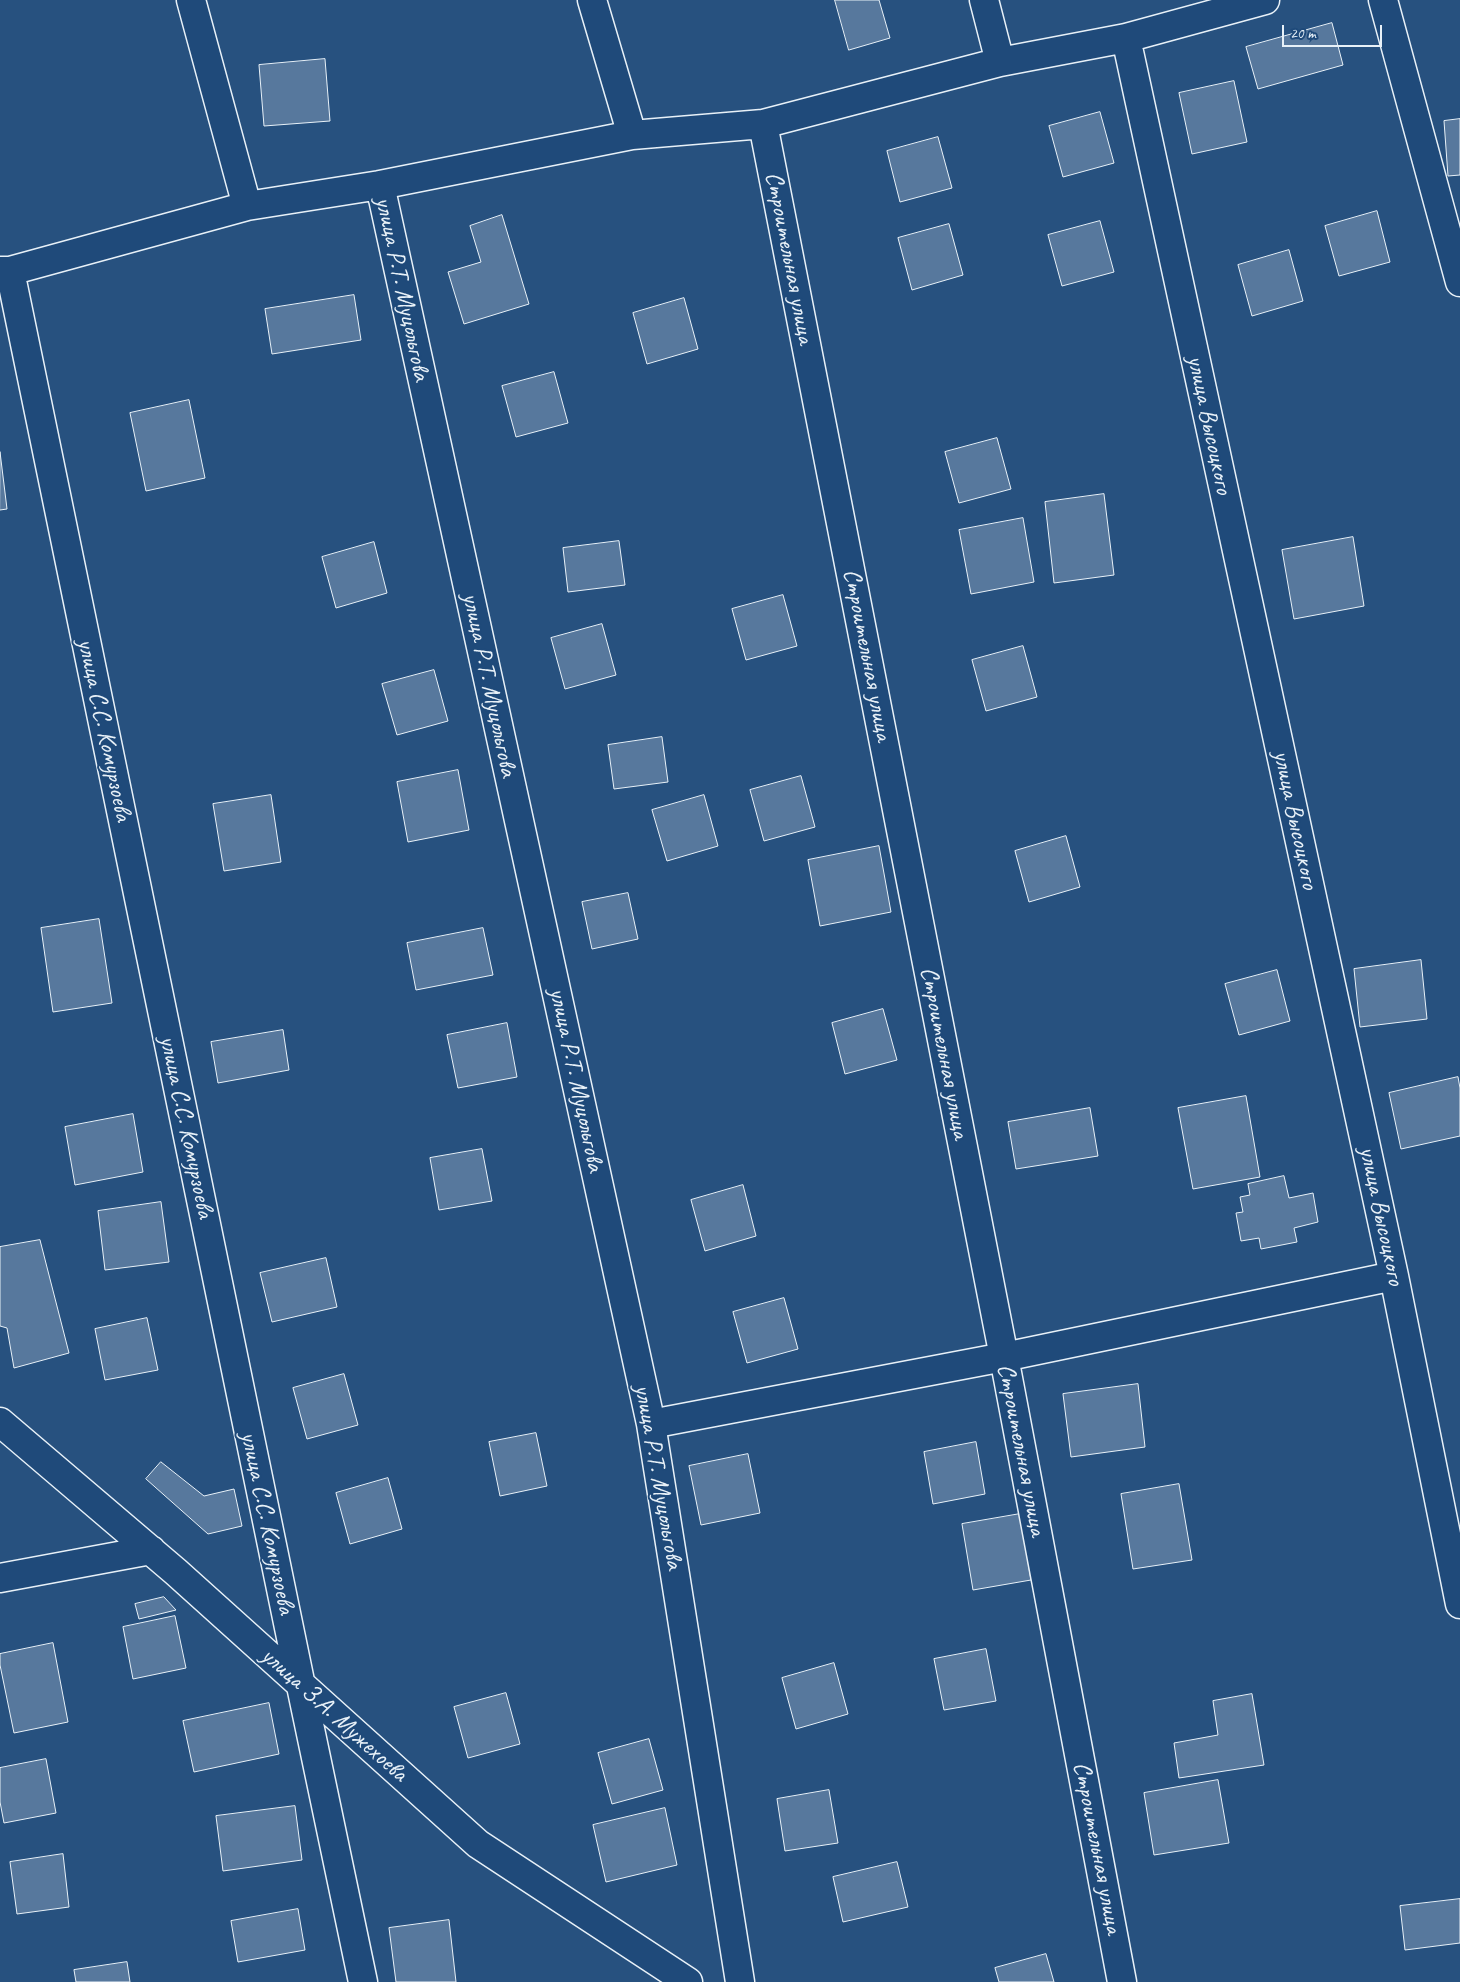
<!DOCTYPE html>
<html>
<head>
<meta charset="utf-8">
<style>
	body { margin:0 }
	#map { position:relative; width:1460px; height:1982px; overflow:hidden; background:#27517f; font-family:Caveat,sans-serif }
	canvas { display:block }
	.scale { position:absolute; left:1282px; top:25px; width:100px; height:22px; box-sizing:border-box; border:2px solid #e8f1f8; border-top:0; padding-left:6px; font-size:15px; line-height:18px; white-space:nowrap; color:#e8f1f8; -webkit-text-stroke:4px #1f4a7a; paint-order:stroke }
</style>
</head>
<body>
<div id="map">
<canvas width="1460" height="1982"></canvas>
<div class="scale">20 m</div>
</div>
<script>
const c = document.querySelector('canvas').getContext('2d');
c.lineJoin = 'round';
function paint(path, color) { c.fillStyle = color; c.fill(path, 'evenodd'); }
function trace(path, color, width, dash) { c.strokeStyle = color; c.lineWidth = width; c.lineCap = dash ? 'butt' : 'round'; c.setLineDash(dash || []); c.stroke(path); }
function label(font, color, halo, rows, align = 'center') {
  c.font = font + ' Caveat,sans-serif'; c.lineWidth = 4; c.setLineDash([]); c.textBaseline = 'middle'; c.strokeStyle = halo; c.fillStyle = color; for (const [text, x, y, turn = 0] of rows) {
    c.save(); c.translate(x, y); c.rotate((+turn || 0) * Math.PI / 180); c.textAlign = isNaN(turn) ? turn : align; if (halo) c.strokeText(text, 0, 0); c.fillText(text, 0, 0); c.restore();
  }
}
const building = new Path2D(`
	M835 0H879L890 38 849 50Z
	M1332 23 1343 65 1258 89 1246 47Z
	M325 59 330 121 264 126 259 65Z
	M1234 81 1247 142 1192 154 1179 93Z
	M1100 112 1114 163 1063 177 1049 126Z
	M1460 119V175L1448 176 1444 121Z
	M938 137 952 188 900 202 887 151Z
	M1377 211 1390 262 1339 276 1325 226Z
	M502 215 529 304 464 324 448 272 481 262 470 226Z
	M1100 221 1114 272 1062 286 1048 235Z
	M949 224 963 275 912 290 898 238Z
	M1289 250 1303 301 1252 316 1238 265Z
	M354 295 361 340 272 354 265 309Z
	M684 298 698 349 647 364 633 313Z
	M554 372 568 423 516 437 502 386Z
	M189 400 205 478 146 491 130 413Z
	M997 438 1011 489 959 503 945 452Z
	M0 452 7 509 0 510Z
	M1104 494 1114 575 1054 583 1045 502Z
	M1023 518 1034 582 971 594 959 530Z
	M1353 537 1364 606 1294 619 1282 550Z
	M619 541 625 585 568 592 563 548Z
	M374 542 387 593 336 608 322 557Z
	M783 595 797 646 746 660 732 609Z
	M602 624 616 675 565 689 551 638Z
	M1023 646 1037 697 986 711 972 660Z
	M434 670 448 721 397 735 382 684Z
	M662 737 668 782 614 789 608 745Z
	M458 770 469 830 408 842 397 782Z
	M801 776 815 827 764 841 750 790Z
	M271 795 281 862 224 871 213 804Z
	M704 795 718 846 667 861 652 810Z
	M1066 836 1080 887 1029 902 1015 851Z
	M879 846 891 912 820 926 808 860Z
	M628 893 638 939 592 949 582 902Z
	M99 919 112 1003 53 1012 41 928Z
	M483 928 493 975 416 990 407 943Z
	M1421 960 1427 1019 1360 1027 1354 969Z
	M1277 970 1290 1021 1239 1035 1225 984Z
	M883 1009 897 1060 845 1074 832 1023Z
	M507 1023 517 1077 458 1088 447 1035Z
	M283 1030 289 1070 218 1083 211 1042Z
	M1458 1077 1460 1088V1136L1401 1149 1389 1093Z
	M1246 1096 1260 1177 1193 1189 1178 1108Z
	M1090 1108 1098 1156 1016 1169 1008 1122Z
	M133 1114 143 1172 75 1185 65 1127Z
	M482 1149 492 1201 439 1210 430 1158Z
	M1284 1176 1289 1198 1313 1193 1318 1222 1294 1228 1297 1242 1261 1249 1259 1238 1241 1241 1236 1213 1243 1212 1240 1197 1250 1195 1248 1184Z
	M743 1185 756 1236 705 1251 691 1200Z
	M161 1202 169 1262 105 1270 98 1211Z
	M40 1240 69 1353 14 1368 7 1328 0 1326V1247Z
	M326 1258 337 1307 272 1322 260 1273Z
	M784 1298 798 1349 747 1363 733 1312Z
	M147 1318 158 1370 105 1380 95 1329Z
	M344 1374 358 1425 307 1439 293 1388Z
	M1138 1384 1145 1447 1071 1457 1063 1394Z
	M536 1433 547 1486 500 1496 489 1442Z
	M976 1442 985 1494 933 1504 924 1452Z
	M748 1454 760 1513 701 1525 689 1466Z
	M161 1462 204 1496 234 1489 242 1526 208 1534 146 1479Z
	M388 1478 402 1529 350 1544 336 1493Z
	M1179 1484 1192 1560 1133 1569 1121 1494Z
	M1020 1514 1031 1580 973 1590 962 1524Z
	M164 1597 176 1610 139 1619 135 1604Z
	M175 1616 186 1668 133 1679 123 1627Z
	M53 1643 68 1722 14 1733 0 1665V1654Z
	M986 1649 996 1701 944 1710 934 1659Z
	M834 1663 848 1714 796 1729 782 1678Z
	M506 1693 520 1744 468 1758 454 1707Z
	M1252 1694 1264 1765 1179 1778 1174 1743 1218 1735 1213 1701Z
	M269 1703 279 1754 194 1772 183 1721Z
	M649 1739 663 1790 612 1804 598 1753Z
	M46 1759 56 1813 4 1823 0 1802V1768Z
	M1218 1780 1229 1843 1154 1855 1144 1793Z
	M829 1790 838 1843 785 1851 777 1799Z
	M295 1806 302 1860 223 1871 216 1816Z
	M665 1808 677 1865 606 1882 593 1825Z
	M63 1854 69 1907 17 1914 10 1862Z
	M897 1862 908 1907 843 1922 833 1877Z
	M1460 1899V1943L1405 1950 1400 1906Z
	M298 1909 305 1950 238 1962 231 1921Z
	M449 1920 456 1982H396L389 1928Z
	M1046 1954 1054 1982H999L995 1968Z
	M127 1962 130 1982H76L74 1970Z`);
paint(building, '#57789d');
trace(building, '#e8f1f8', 1);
const street = new Path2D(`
	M191 0 247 206
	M592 0 632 135
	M984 0 1000 62
	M1383 0 1460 282
	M1126 38 1394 1276 1460 1604
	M763 124 1004 1357 1122 1982
	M380 185 651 1424 740 1982
	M0 271H10L247 206 380 185 632 135 763 124 1000 62 1126 38 1265 0
	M10 271 301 1686 363 1982
	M0 1422 176 1572 478 1844 688 1982
	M651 1424 1004 1357 1394 1276
	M0 1578 151 1550`);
trace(street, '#e8f1f8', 31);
trace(street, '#1f4a7a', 28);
label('25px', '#e8f1f8', '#1f4a7a', [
	["Строительная улица",789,258,79],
	["улица Р.Т. Муцольгова",402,289,78],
	["улица Высоцкого",1209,425,78],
	["Строительная улица",867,655,79],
	["улица Р.Т. Муцольгова",489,685,78],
	["улица С.С. Комурзоева",104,730,78],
	["улица Высоцкого",1295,820,78],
	["Строительная улица",944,1053,79],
	["улица Р.Т. Муцольгова",576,1080,78],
	["улица С.С. Комурзоева",186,1127,78],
	["улица Высоцкого",1381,1216,78],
	["Строительная улица",1021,1450,79],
	["улица Р.Т. Муцольгова",658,1477,80],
	["улица С.С. Комурзоева",267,1523,78],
	["улица З.А. Мужехоева",334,1715,42],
	["Строительная улица",1097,1848,79]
]);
</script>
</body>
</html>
